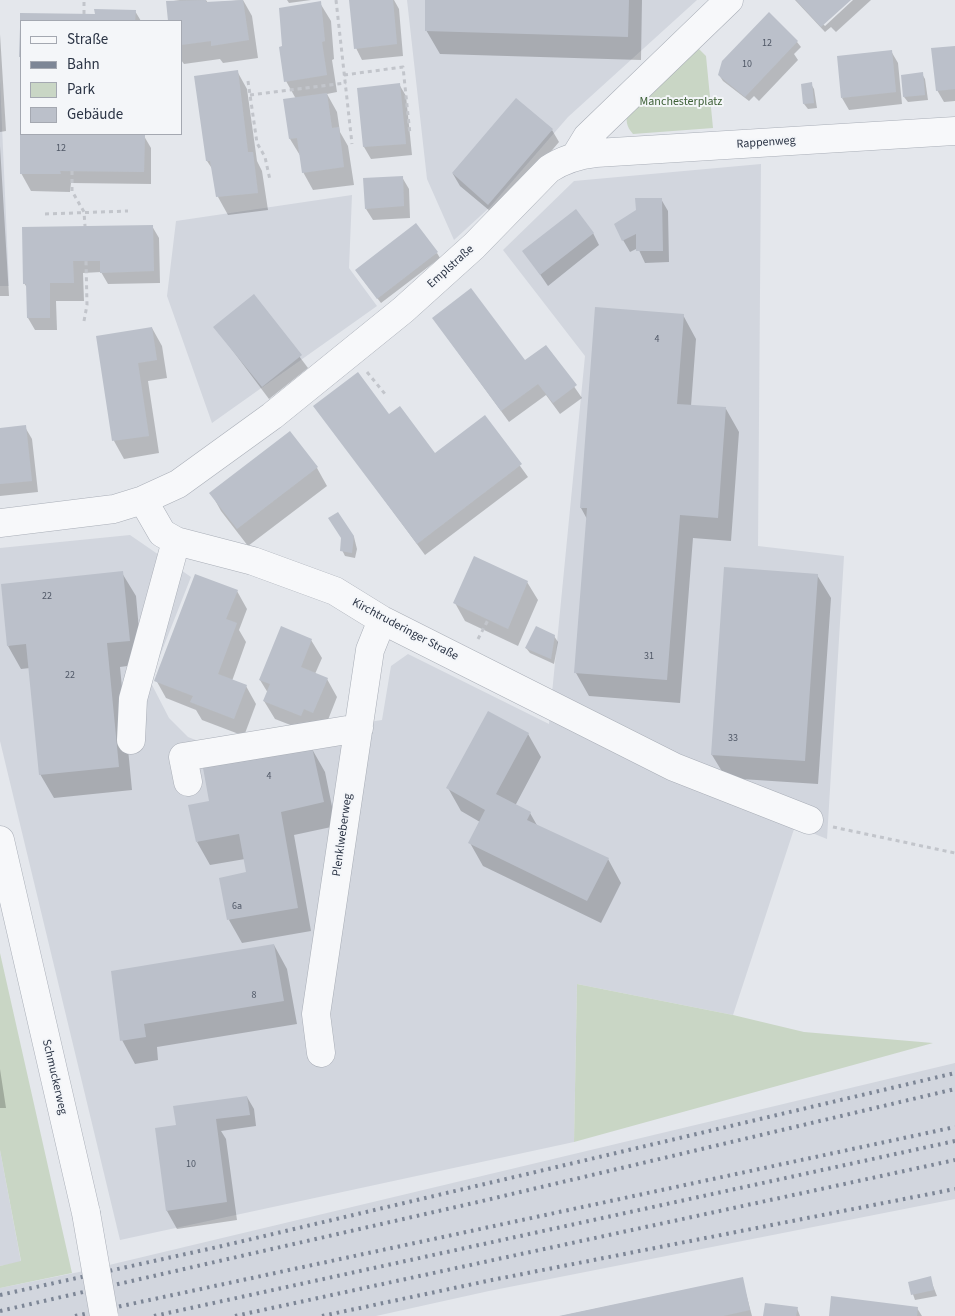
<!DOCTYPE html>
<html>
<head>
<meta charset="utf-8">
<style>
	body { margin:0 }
	#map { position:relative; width:955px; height:1316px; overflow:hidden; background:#e4e7ec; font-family:"Source Sans 3",sans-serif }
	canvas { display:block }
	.legend { position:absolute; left:20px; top:20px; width:162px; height:115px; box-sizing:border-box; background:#f4f6f9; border:1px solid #a4a8b1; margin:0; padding:6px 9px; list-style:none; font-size:15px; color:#2b3445 }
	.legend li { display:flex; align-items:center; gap:10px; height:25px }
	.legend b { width:25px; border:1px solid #a4a8b1 }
</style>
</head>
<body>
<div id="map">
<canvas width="955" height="1316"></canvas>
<ul class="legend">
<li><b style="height:6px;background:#f7f8fa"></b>Straße</li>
<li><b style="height:6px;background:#7d8696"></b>Bahn</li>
<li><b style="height:14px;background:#c9d6c5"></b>Park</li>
<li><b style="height:14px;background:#bbc0ca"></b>Gebäude</li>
</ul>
</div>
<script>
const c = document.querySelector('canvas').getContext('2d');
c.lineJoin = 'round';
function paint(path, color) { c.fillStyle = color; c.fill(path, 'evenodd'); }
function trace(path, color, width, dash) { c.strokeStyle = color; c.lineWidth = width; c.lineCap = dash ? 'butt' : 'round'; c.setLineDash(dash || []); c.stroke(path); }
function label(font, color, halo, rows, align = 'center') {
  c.font = font + ' "Source Sans 3",sans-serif'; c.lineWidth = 4; c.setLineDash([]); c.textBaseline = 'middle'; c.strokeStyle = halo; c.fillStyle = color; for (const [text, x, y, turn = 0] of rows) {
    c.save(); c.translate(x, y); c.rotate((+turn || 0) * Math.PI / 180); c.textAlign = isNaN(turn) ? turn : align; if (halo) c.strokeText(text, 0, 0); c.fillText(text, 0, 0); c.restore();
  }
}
paint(new Path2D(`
	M407 0H697L568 117 490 207 454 240 427 179Z
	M0 80 9 286H0Z
	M761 164 758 546 844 556 827 839 795 826 733 1015 577 984 574 1142 120 1240 0 741V548L130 535 191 577 150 681 169 718 188 737 208 745 382 720 391 666 408 654 549 724 585 356 503 250 574 181Z
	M352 195 349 268 377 306 212 423 167 296 176 221Z
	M955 1063V1199L489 1291 376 1316H0V1288L84 1271Z
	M0 1150 21 1262 0 1266Z`), '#d2d6de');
paint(new Path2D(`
	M699 49 706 56 713 128 633 134C626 126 626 121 627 110Z
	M0 953 72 1273 0 1288V1266L21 1261 0 1150Z
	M577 984 733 1015 804 1032 933 1043 574 1142Z`), '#c9d6c5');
paint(new Path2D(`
	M180 0H206L208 3 243 0 252 16 258 58 223 63 220 59 184 64 181 60V21H170L167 2Z
	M287 0H311L289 3Z
	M361 0H394L399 9 403 56 362 60 356 48Z
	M427 0H642L641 60 440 54 426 30Z
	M795 0H850L823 24 825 26 853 0H871L836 32 831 27 825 32Z
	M320 3 331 21 334 59 332 60 337 92 327 94 337 112 340 132 348 146 354 185 313 190 303 172 301 157 290 139 296 99 286 81Z
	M135 11 141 21H21L20 56 21 14 96 15Z
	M769 14 797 42 801 47 794 54 798 60 759 101 754 96 749 101 723 81 719 75Z
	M0 34 6 131 0 132Z
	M955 47V101L944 102 937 90Z
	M891 51 898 63 902 104 849 110 842 98Z
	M237 71 247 89 257 161 262 171 268 210 228 215 218 197 213 170 207 161Z
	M922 74 925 79 928 100 908 102 904 97Z
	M399 84 406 96 412 155 371 159 364 147 359 89Z
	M811 84 814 89 817 108 808 109 804 104Z
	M552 130 559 142 496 216 460 186 453 174Z
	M21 134 144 136 151 148V184L71 183 70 192 31 191 21 173Z
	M0 146 9 296H0Z
	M402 177 409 189 410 218 373 220 366 209Z
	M661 199 668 211 669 262 645 263 638 248 630 252 623 240Z
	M152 226 159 238 160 283 108 284 101 272 83 273 84 301H56L57 330H35L28 318V289L24 283 23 228Z
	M593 233 599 245 548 286 524 251Z
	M437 253 440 258 381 303 360 276Z
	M254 296 308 368 269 399 215 327Z
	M683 315 696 339 691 406 726 409 739 432 731 541 693 538 680 703 589 696 576 673 587 519 581 508Z
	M433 318 525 362 546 346 582 398 560 414 546 395 509 422Z
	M152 328 162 346 167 378 148 381 159 453 124 459 114 441 98 337Z
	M315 406 389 416 435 454 485 417 528 477 425 555Z
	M25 427 32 439 38 492 0 496V429Z
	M290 433 317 468 327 486 248 546 221 511 211 493Z
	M338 514 354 537 357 549 355 558 345 556 342 550 343 539Z
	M122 573 136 596 142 664 120 667 132 790 54 798 40 774 30 668 21 669 8 646Z
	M817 575 831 598 818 784 726 778 712 755Z
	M527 582 538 600 518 646 465 621 455 603Z
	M237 591 247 609 239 630 246 642 232 681 246 686 256 704 244 736 202 720 196 710 166 698 156 680Z
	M554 636 558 642 554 664 530 653 526 648Z
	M311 640 322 658 315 674 327 679 337 697 324 730 311 733 275 719 264 701 268 693 260 680Z
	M528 734 541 757 515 806 530 813 538 827 608 859 621 883 601 923 483 866 470 843 480 822 461 811 448 788Z
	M312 749 325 772 336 826 294 835 311 931 242 943 229 920 248 873 245 859 210 865 197 842Z
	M274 945 287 969 297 1024 157 1047 158 1060 135 1064 122 1040 112 972Z
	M0 1069 6 1108H0Z
	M247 1097 254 1109 256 1126 221 1131 226 1139 237 1220 177 1229 167 1211 178 1126Z
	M742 1278 752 1316H561Z
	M930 1278 937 1296 915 1300 909 1283Z
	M797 1308 800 1316H765Z
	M917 1308 922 1316H830Z`), '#0003');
paint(new Path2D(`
	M206 0V2L243 0 249 40 211 46V41L181 45V21H168L166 1Z
	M349 0H393L397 44 354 49Z
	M425 0H629L628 37 425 31Z
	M796 0H851L821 27Z
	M321 1 325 41 322 42 327 75 284 82 279 47 282 46 279 8Z
	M94 9 136 10 135 21H20V13L95 14Z
	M769 12 798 41 745 97 718 75 722 61Z
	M20 28H21V57H19Z
	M955 46V89L936 91 931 48Z
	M892 50 896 92 841 98 837 56Z
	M238 70 248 152H253L258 193 216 197 210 161H206L194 76Z
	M923 72 925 95 903 97 901 75Z
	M812 82 814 103 803 104 801 84Z
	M400 83 406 144 363 147 357 88Z
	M327 93 332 128 339 127 344 167 302 173 297 138 289 139 283 99Z
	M516 98 553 129 488 205 452 173Z
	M20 134 145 135 144 172 60 171 61 174H20Z
	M403 176 404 206 365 209 363 178Z
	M635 198H662L663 251H636V234L622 241 614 224 636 210Z
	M576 209 594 233 540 275 522 251Z
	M416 223 438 252 377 299 355 270Z
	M153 225 154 271 100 273V261H73L74 283H50V318H27L26 284H23L22 227Z
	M471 288 525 360 546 345 577 385 553 403 538 384 501 411 432 318Z
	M254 294 302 355 262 387 213 327Z
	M595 307 684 314 677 404 726 407 718 518 680 515 667 680 574 673 587 508H580Z
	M152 327 157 360 138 363 149 436 112 441 96 336Z
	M358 372 389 414 400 406 435 453 485 415 522 464 417 544 313 406Z
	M26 425 32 481 0 484V428Z
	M290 431 318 467 237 529 209 493Z
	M338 512 354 536 352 553 340 551 341 538 328 518Z
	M474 556 528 581 508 629 453 603Z
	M724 567 818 574 805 761 711 755Z
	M123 571 130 641 107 643 119 767 39 775 26 644 7 646 1 584Z
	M195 574 238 590 226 619 237 623 218 674 247 685 234 719 190 702 193 696 154 681Z
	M281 626 312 639 301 667 328 678 313 713 304 709 301 716 263 701 270 684 259 680Z
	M536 626 555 635 551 659 525 648Z
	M488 711 529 733 496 794 531 812 527 820 609 858 587 901 468 843 485 810 446 788Z
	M312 747 324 802 281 812 298 908 227 920 219 878 246 872 239 834 196 842 188 805 209 801 203 768Z
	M274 944 284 1001 144 1024 146 1037 120 1041 111 971Z
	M247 1096 250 1115 216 1119 227 1202 166 1211 155 1128 176 1125 173 1106Z
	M931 1276 934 1290 911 1295 908 1282Z
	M743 1277 750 1310 723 1316H559Z
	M831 1296 918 1307 917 1316H829Z
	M765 1303 798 1307 796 1316H763Z`), '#bbc0ca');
const minor = new Path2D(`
	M576 155 587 137 729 0
	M143 500 162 533 176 541 253 561 335 591 382 620 674 767 809 820
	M0 523 114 509 143 500 178 484 272 416 403 310 474 246 549 169C564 159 578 155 596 153L955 131
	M131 740 133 699 176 541
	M188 782 183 757 359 728
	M0 840 86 1213
	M321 1053 316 1014 370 650 382 620`);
trace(minor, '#a9aeb7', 29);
trace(new Path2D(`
	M336 0 352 144
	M84 14V0
	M344 75 403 67 410 134
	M248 81 257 143 265 157 270 180
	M250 95 346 83
	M72 171V191L84 212 85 226
	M45 214 128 211
	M84 321 87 305 86 261
	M367 372 385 394
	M478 639 488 620
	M833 827 955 853`), '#c2c5cb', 3, [4, 4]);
trace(minor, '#f7f8fa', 28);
trace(new Path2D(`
	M0 1295 222 1246 955 1073
	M0 1311 478 1202 955 1089
	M75 1316 955 1127
	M154 1316 955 1141
	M235 1316 955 1160
	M322 1316 492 1280 955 1189`), '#7d8696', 4, [2.5, 5]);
const minorBridge = new Path2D(`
	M86 1213 104 1316`);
trace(minorBridge, '#a9aeb7', 29, []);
trace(minorBridge, '#f7f8fa', 28);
label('10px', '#4f5766', null, [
	["12",767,44],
	["10",747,65],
	["12",61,149],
	["4",657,340],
	["22",47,597],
	["31",649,657],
	["22",70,676],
	["33",733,739],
	["4",269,777],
	["6a",237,907],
	["8",254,996],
	["10",191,1165]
]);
label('12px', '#3f6138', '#f4f6f9', [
	["Manchesterplatz",681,102]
]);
label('12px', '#2b3445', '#f4f6f9', [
	["Rappenweg",766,143,-4],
	["Emplstraße",451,267,-42],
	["Kirchtruderinger Straße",405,630,28],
	["Plenklweberweg",343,835,-82],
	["Schmuckerweg",54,1077,77]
]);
</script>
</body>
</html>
